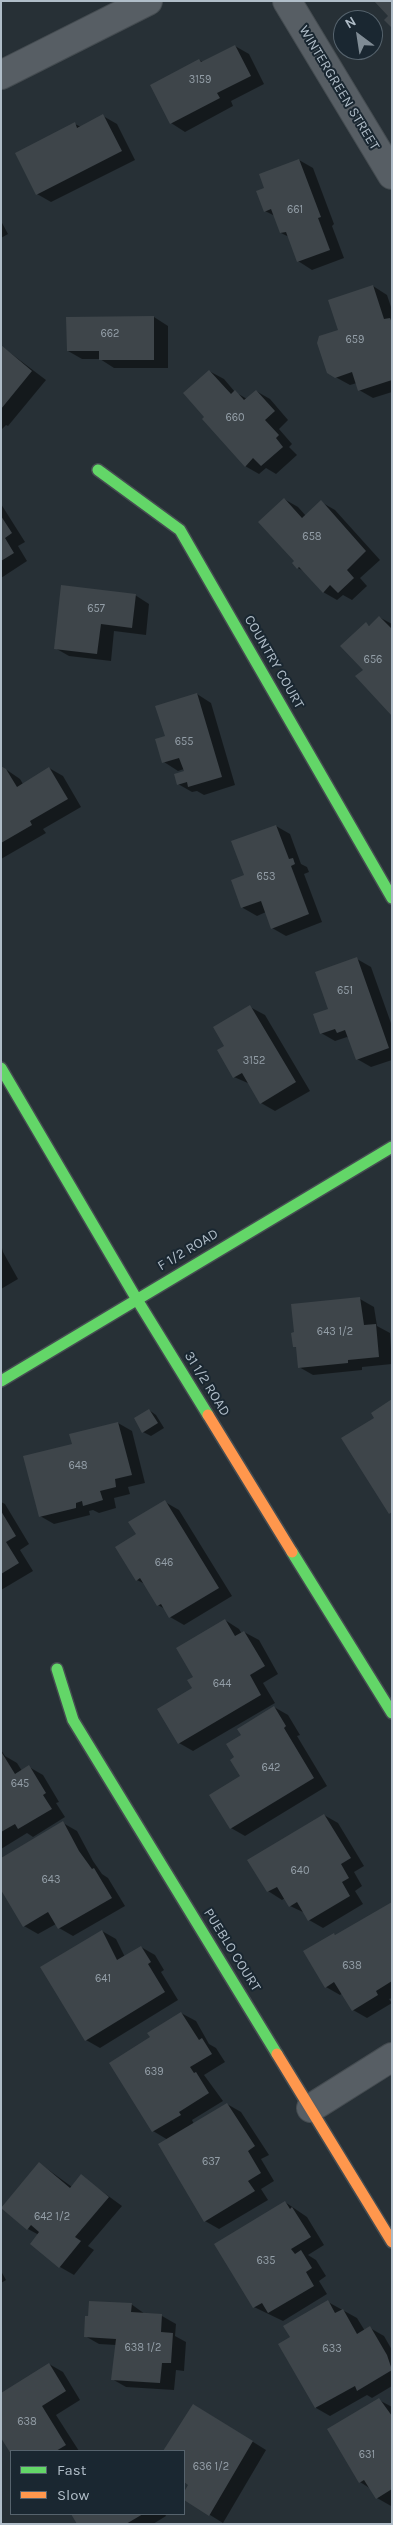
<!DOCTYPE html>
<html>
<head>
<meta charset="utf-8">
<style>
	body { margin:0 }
	#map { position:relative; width:393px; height:2525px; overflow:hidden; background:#273036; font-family:Karla,sans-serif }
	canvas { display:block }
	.frame { position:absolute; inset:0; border:2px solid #b0bdc8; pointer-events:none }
	.legend { position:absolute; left:10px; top:2450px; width:175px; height:65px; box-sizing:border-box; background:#1a2731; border:1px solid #56636d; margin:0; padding:6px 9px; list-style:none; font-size:15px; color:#b0bdc8 }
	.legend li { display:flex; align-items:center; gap:10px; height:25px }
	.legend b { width:25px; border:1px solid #56636d }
	.north { position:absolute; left:333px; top:10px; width:50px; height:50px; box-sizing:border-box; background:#1a2731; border:1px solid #56636d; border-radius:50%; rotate:329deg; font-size:14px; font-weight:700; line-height:20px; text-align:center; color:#b0bdc8 }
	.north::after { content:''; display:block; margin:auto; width:18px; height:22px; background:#808c95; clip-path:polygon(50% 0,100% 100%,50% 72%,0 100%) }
</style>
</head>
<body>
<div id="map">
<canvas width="393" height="2525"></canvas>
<div class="frame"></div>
<ul class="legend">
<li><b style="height:6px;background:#63d668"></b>Fast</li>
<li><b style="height:6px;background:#ff974d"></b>Slow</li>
</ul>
<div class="north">N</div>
</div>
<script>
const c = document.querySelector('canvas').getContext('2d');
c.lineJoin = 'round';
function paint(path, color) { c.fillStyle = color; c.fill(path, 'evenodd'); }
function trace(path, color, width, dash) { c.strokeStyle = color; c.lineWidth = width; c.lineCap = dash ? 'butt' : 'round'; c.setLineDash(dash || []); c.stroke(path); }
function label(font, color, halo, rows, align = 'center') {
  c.font = font + ' Karla,sans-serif'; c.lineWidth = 4; c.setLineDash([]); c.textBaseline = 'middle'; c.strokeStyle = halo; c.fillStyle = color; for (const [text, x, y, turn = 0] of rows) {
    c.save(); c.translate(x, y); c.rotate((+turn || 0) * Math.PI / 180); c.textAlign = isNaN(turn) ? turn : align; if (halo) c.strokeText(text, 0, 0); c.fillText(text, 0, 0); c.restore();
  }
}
paint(new Path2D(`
	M235 46 249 54 264 84 231 101 233 106 185 132 171 123 152 85 199 60 203 62Z
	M103 116 117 124 135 160 51 202 37 194 75 124 81 127Z
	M299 160 313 168 334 224 332 226 344 258 312 270 298 261 289 237 281 233 275 216 265 211 266 189Z
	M1 221 8 234 1 238Z
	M373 286 387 295 392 310V392L373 398 359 390 357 383 350 385 328 373 339 330Z
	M154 317 168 326V368H114L100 359H82L68 351Z
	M1 346 46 380 8 426 6 425 1 430Z
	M209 371 224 379 235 392 247 399 256 391 270 399 288 420 279 429 292 444 289 447 297 455 276 474 266 468 259 474 245 466 206 417Z
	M284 499 298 507 306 516 321 502 335 510 380 560 360 578 367 586 352 600 343 595 337 600 323 592 305 572 298 568Z
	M1 504 25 542 18 546 27 561 1 578Z
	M135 595 149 604 146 635 114 631 111 661 69 656 55 648Z
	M379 617 392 624V714L364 670 366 624 370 626Z
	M197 694 211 703 235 785 204 795 197 791 192 792 178 784 185 772 184 769 178 771 164 762 166 737Z
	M1 766 20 779 23 784 49 768 63 776 81 807 43 829 46 833 1 859Z
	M276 826 290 834 301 864 307 867 309 872 304 874 322 922 286 936 272 928 266 912 257 916 243 908 232 880 246 876Z
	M357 959 371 967 392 1026V1060L371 1067 357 1059 350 1039 347 1037 335 1041 321 1033 330 1010Z
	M250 1007 265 1015 310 1091 275 1111 261 1103 250 1084 234 1077 226 1046Z
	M1 1244 3 1252 18 1279 1 1289Z
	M360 1299 374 1307 377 1326 390 1333 392 1364 362 1367V1370L313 1375 299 1367 297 1348 294 1346Z
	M149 1410 156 1415 164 1428 151 1436 143 1432Z
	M118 1423 132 1431 145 1483 128 1487 130 1494 114 1498 116 1508 99 1513 93 1510 89 1511 90 1515 54 1524 40 1516 73 1445Z
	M1 1502 5 1504 29 1544 20 1550 33 1571 1 1590Z
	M165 1502 179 1510 232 1596 184 1625 170 1617 165 1609 158 1605 145 1584 137 1580 138 1535Z
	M225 1620 239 1629 242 1634 244 1632 259 1640 278 1674 263 1683 275 1703 193 1751 179 1743 194 1689V1677Z
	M274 1707 288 1715 300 1735 297 1736 327 1786 245 1836 231 1828 242 1776 235 1758 243 1735Z
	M1 1750 5 1756 17 1763 22 1771 29 1767 43 1775 59 1802 56 1803 65 1817 33 1837 27 1833 1 1849Z
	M324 1815 338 1823 364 1866 354 1872 362 1886 355 1891 363 1904 323 1928 309 1920 305 1913 290 1906 285 1898 282 1900 268 1891Z
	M63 1823 77 1831 93 1861 102 1874 108 1878 125 1906 73 1936 59 1928 56 1924 38 1934 24 1926 1 1888Z
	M392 1903V1998L389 1999 392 2003 367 2018 353 2010 343 1993 340 1995 326 1987 334 1934 337 1936Z
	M102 1931 116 1939 125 1957 141 1947 155 1955 164 1970 161 1972 178 2000 100 2048 86 2040Z
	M181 2013 196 2021 209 2044 216 2048 225 2062 204 2075 223 2101 192 2120 194 2124 227 2104 241 2112 269 2155 261 2159 274 2181 261 2189 268 2200 219 2229 205 2221 168 2140 153 2131 152 2038Z
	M39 2163 72 2187 81 2176 122 2206 88 2246 94 2250 74 2275 60 2267 39 2235 28 2229Z
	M285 2202 307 2217 324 2245 308 2255 316 2260 326 2276 319 2281 327 2294 283 2321 254 2307Z
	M1 2271 6 2280 1 2283Z
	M328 2302 357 2318 365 2331 370 2328 384 2336 392 2350V2386L372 2398 367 2395 330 2416 316 2408 280 2344 291 2338Z
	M131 2304 145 2314 162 2316 176 2324 175 2336 186 2342 184 2371 176 2370 174 2390 126 2387 112 2379 116 2345 99 2344 85 2336Z
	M49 2364 63 2372 80 2400 56 2415 79 2451H11L1 2435Z
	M379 2400 392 2407 391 2506 377 2498 371 2489 360 2482Z
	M194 2405 266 2450 223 2523 184 2499 190 2484 184 2481V2451H165Z
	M72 2514H165L166 2516 153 2524H78Z`), '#0007');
paint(new Path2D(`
	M374 1H392V28L384 20 388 16Z
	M235 45 251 76 217 93 220 98 170 124 150 85 199 59 201 62Z
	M103 114 122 151 36 195 15 153 75 122 77 128Z
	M299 159 321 217 318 218 330 250 297 262 286 232 280 233 271 209 264 212 256 191 264 188 259 174Z
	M373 285 384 319 390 318 392 323V380L358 391 352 372 335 378 327 373 317 343 319 336 338 330 328 300Z
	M154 316V360H99V351H67L66 317Z
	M1 345 32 371 1 409Z
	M209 370 231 394 235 390 244 400 256 390 275 411 265 420 279 435 276 438 283 447 261 466 253 458 245 467 202 419 204 417 183 393Z
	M284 498 302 518 321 500 366 551 347 570 354 578 338 593 330 585 323 593 299 567 297 569 292 563 294 561 258 522Z
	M1 516 12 533 5 538 14 553 1 561Z
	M61 585 136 594 132 628 101 624 97 654 54 649Z
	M379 616 392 629V716L355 676 363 670 340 646 366 622 369 626Z
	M197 693 222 777 188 787 187 782 177 785 174 774 184 771 179 758 162 763 155 739 165 736 155 706Z
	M1 766 6 769 17 787 49 767 68 799 30 821 32 825 1 843Z
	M276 825 289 859 293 858 295 864 291 866 309 914 271 929 261 901 241 908 231 880 244 875 231 841Z
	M357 957 389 1048 356 1060 345 1030 337 1033 335 1029 320 1034 313 1014 328 1009 315 972Z
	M250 1005 296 1082 260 1104 242 1073 233 1078 217 1050 224 1046 213 1027Z
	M360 1297 364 1325 376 1324 379 1357 348 1360V1363L298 1368 296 1347H293L291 1333 294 1332 291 1304Z
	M392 1399V1512L389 1514 341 1438 374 1418 371 1413Z
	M149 1409 158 1423 142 1433 134 1418Z
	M118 1422 132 1475 115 1479 116 1487 100 1491 103 1500 83 1506 82 1501 76 1503V1508L39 1517 23 1456 72 1444 69 1434Z
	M165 1500 219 1588 169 1618 161 1604 157 1606 140 1578 136 1581 115 1547 136 1534 128 1522Z
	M1 1511 16 1536 6 1542 19 1563 1 1574Z
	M225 1619 235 1636 244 1631 265 1666 250 1675 261 1695 178 1744 157 1709 192 1688 187 1680 193 1677 176 1648Z
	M274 1706 286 1726 284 1728 314 1778 230 1829 209 1795 240 1776 230 1760 234 1757 226 1744 241 1735 237 1729Z
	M2 1753 15 1774 29 1765 46 1793 43 1795 52 1809 18 1829 15 1824 1 1832Z
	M324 1814 351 1858 341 1864 349 1878 342 1882 350 1896 308 1921 297 1902 289 1907 277 1887 267 1892 247 1860Z
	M63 1821 79 1851 92 1869 94 1868 112 1898 58 1929 48 1912 23 1927 1 1890V1858Z
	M392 1902V1981L376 1991 378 1995 352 2011 334 1982 325 1988 303 1951 334 1933 335 1935Z
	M102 1930 117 1960 141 1946 151 1962 148 1964 165 1992 85 2041 40 1967Z
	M181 2012 199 2040 202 2038 212 2054 190 2067 194 2073 196 2072 209 2093 179 2112 181 2115 152 2132 109 2063 150 2037 147 2033Z
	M227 2103 255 2146 248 2151 261 2173 248 2181 255 2191 204 2222 158 2144Z
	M39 2162 70 2188 81 2174 109 2197 75 2237 81 2241 59 2268 30 2244 39 2232 31 2225 27 2230 1 2208Z
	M285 2201 290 2209 292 2207 311 2237 291 2249 295 2254 301 2250 312 2268 306 2272 314 2286 268 2313 262 2303 253 2308 214 2244Z
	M328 2300 335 2313 343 2309 357 2334 370 2326 387 2355 392 2370 357 2391 355 2386 315 2408 278 2344 290 2337 283 2326Z
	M89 2301 132 2303 131 2312 162 2314 161 2332 173 2333 171 2363H162L160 2383 111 2380 116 2339 84 2337 85 2316H88Z
	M49 2363 66 2391 42 2406 66 2445 56 2451H11V2454L1 2438V2393Z
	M379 2398 392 2416V2489L376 2499 364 2480 359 2483 327 2429Z
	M193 2404 253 2441 209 2516 184 2500V2492L188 2485 184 2482V2451H163Z
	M71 2514H143L126 2524H77Z`), '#3e454a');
const street = new Path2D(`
	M287 1 392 175
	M1 75 148 1
	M311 2108 392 2057`);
const fast = new Path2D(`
	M98 470 180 530 392 898
	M1 1068 136 1298 208 1415
	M1 1381 392 1147
	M292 1552 392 1713
	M57 1669 73 1720 277 2054`);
const slow = new Path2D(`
	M208 1415 292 1552
	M277 2054 392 2242`);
trace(street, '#454c51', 30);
trace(fast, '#454c51', 14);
trace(slow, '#454c51', 14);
trace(street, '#575e64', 28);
trace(fast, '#63d668', 11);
trace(slow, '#ff974d', 11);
label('11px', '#949fa8', null, [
	["3159",200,80],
	["661",295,210],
	["662",110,334],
	["659",355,340],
	["660",235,418],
	["658",312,537],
	["657",96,609],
	["656",373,660],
	["655",184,742],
	["653",266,877],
	["651",345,991],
	["3152",254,1061],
	["643 1/2",335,1332],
	["648",78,1466],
	["646",164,1563],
	["644",222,1684],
	["642",271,1768],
	["645",20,1784],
	["640",300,1871],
	["643",51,1880],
	["638",352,1966],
	["641",103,1979],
	["639",154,2072],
	["637",211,2162],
	["642 1/2",52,2217],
	["635",266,2261],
	["638 1/2",143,2348],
	["633",332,2349],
	["638",27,2422],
	["631",367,2455],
	["636 1/2",211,2467]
]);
label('14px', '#b0bdc8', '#1a2731', [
	["WINTERGREEN STREET",339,88,59],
	["COUNTRY COURT",274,662,60],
	["F 1/2 ROAD",188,1250,-31],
	["31 1/2 ROAD",207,1384,58],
	["PUEBLO COURT",232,1950,58]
]);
</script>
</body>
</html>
